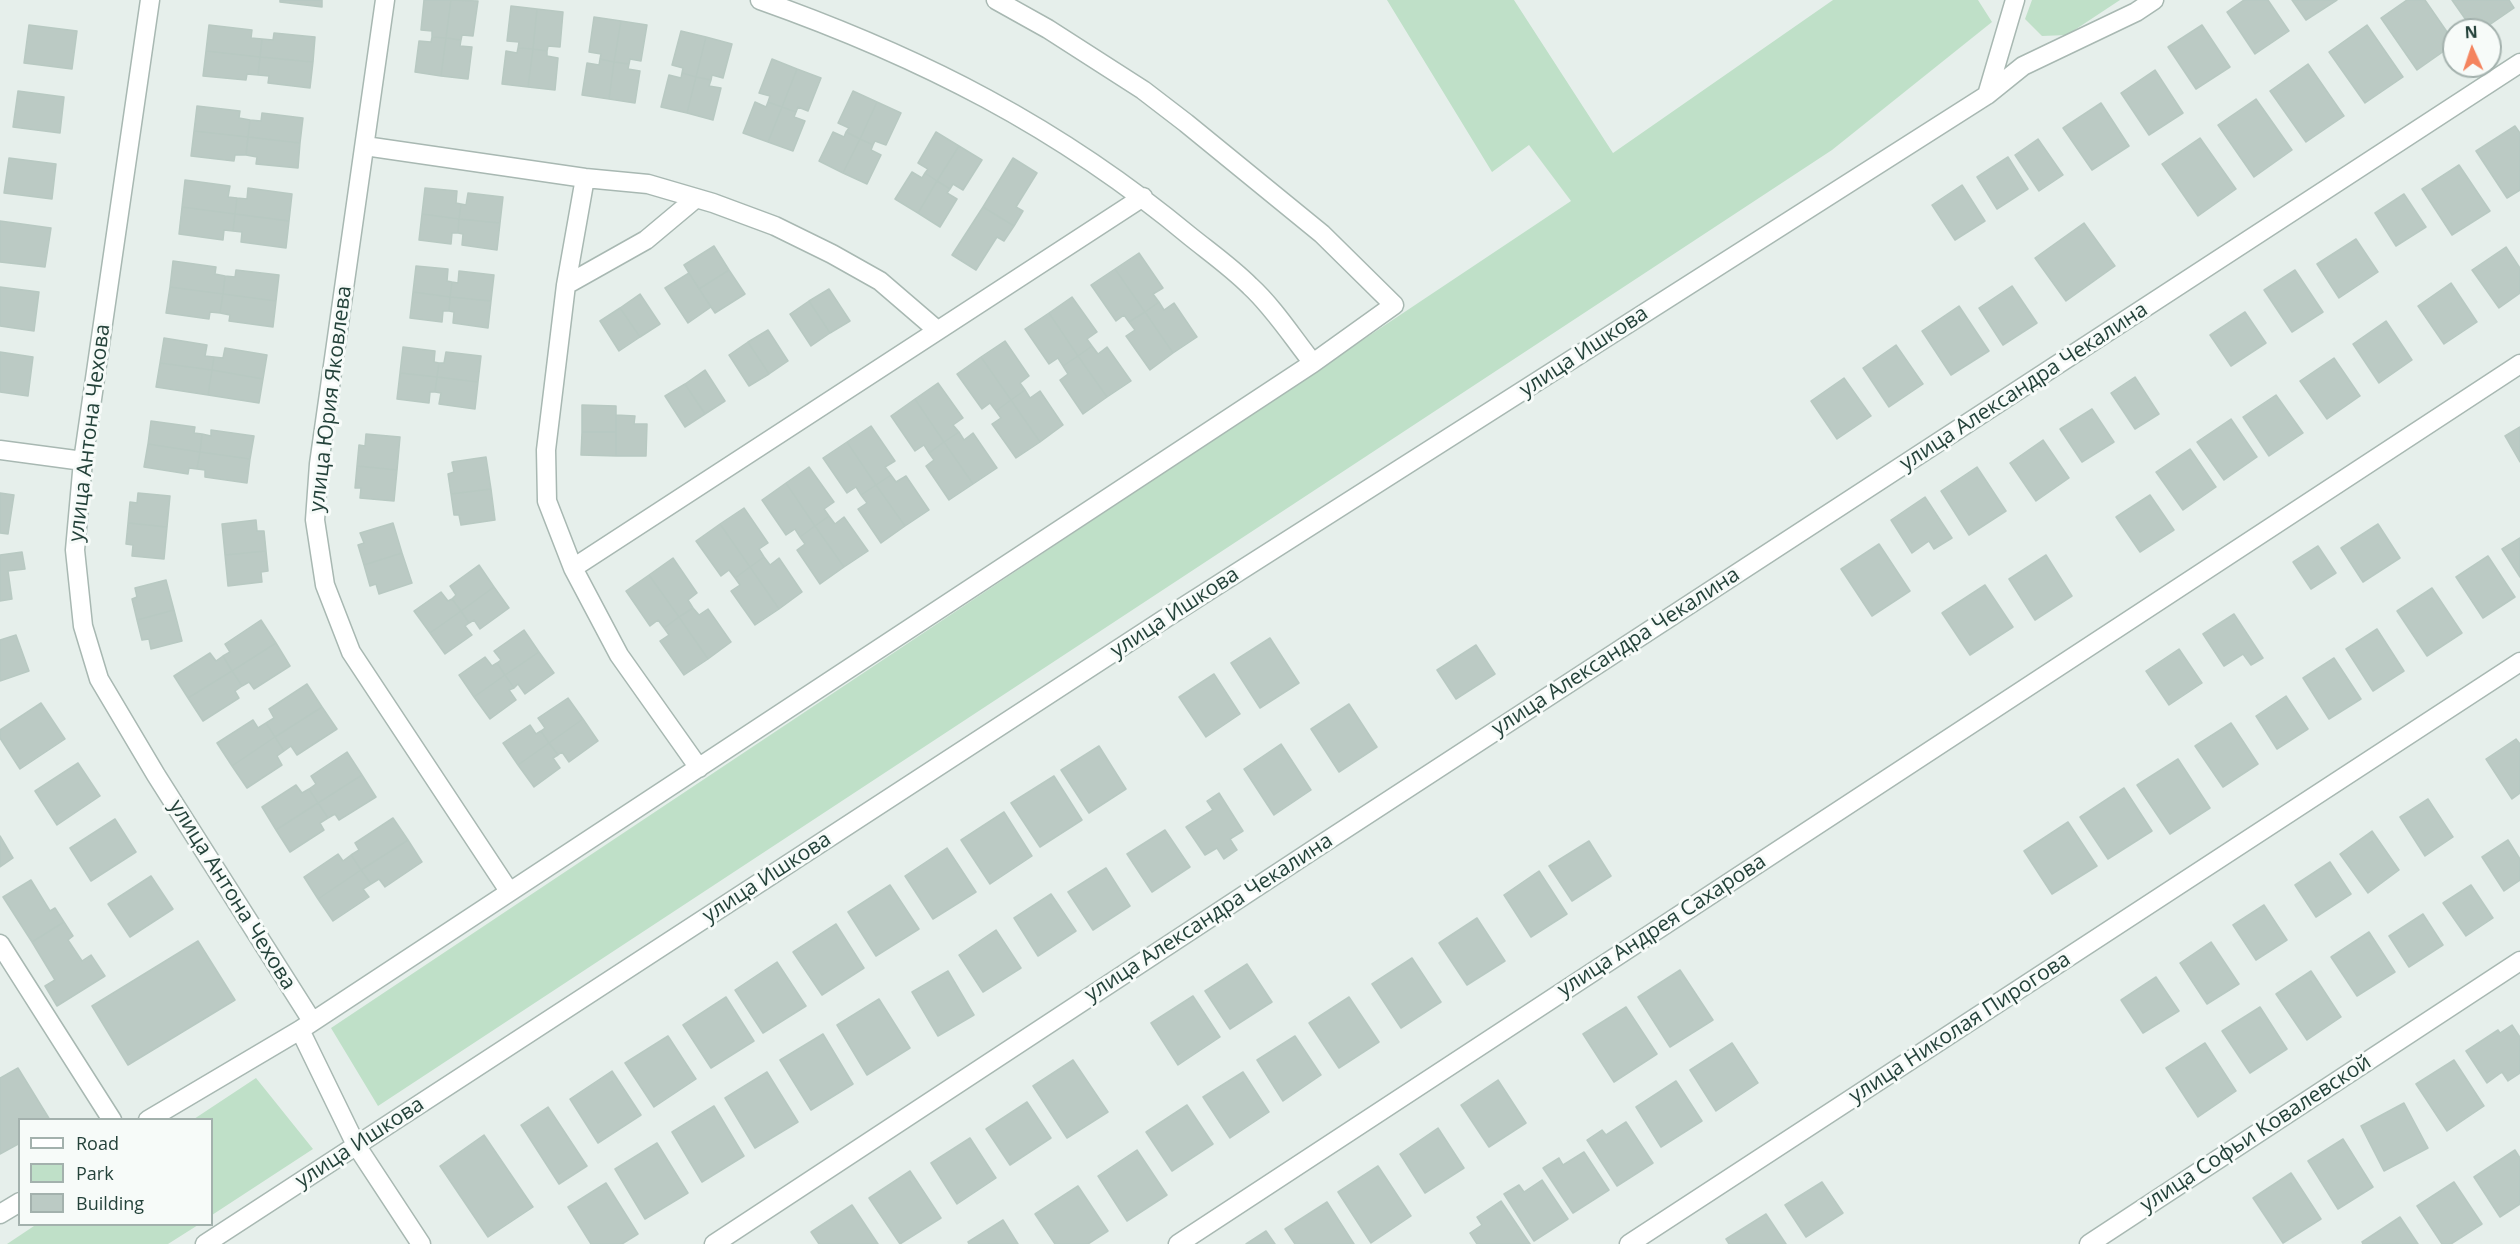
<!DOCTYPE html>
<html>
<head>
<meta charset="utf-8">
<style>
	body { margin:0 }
	#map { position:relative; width:2520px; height:1244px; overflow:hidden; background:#e6efeb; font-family:"Open Sans",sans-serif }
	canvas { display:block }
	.legend { position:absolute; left:18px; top:1118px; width:195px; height:108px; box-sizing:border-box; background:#f7fbf9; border:2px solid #a3b1ad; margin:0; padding:8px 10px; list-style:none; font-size:18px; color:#24423a }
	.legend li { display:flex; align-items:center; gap:12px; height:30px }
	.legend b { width:30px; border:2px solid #a3b1ad }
	.north { position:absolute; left:2442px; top:18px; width:60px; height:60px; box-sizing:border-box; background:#f7fbf9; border:2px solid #a3b1ad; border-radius:50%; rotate:357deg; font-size:16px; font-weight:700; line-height:24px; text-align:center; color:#24423a }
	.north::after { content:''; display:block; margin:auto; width:21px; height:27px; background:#f4845f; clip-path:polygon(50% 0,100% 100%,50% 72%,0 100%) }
</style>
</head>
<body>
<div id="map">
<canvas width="2520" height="1244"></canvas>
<ul class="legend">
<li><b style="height:8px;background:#fff"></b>Road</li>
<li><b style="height:16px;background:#bfe0c8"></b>Park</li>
<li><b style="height:16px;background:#bbcac4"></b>Building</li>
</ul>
<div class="north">N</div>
</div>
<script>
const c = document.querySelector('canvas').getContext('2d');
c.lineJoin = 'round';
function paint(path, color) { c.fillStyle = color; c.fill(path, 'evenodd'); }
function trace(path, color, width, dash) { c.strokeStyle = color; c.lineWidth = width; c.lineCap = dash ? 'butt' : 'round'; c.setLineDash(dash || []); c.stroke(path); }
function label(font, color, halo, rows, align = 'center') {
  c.font = font + ' "Open Sans",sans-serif'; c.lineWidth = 6; c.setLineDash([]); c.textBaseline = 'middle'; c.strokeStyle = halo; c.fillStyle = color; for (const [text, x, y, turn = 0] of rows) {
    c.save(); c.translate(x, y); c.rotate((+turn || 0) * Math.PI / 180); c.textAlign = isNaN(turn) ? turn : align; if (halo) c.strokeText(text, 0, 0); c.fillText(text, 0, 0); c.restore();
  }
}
paint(new Path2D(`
	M1387 0H1514L1613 153 1833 0H1978L1992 22 1832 150 378 1106 331 1028 1571 201 1529 145 1492 172Z
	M2032 0H2120L2067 35 2042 36 2025 19Z
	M256 1078 313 1149 212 1215V1120L194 1119Z
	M37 1224H198V1225L168 1244H7Z`), '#bfe0c8');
const building = new Path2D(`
	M280 0H322V7L280 2Z
	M424 0H451L446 38 432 37V31L421 30Z
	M451 0 478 1 473 36 462 35 461 40 446 38Z
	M2244 0H2268L2289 31 2255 54 2227 12Z
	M2292 0H2337L2306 20Z
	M2407 0H2425L2454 42V44L2417 70 2381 18Z
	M2452 0H2509L2514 8 2482 30H2473Z
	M511 6 537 9 533 49 518 48 519 42 507 41Z
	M537 9 563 12 560 47 548 46 547 51 533 49Z
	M594 17 621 21 614 62 600 59 601 54 589 52Z
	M621 21 647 25 641 61 630 59 629 64 614 62Z
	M29 25 77 31 72 69 24 63Z
	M209 25 252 30 251 38 262 39 260 57 206 51Z
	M2202 25 2230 67 2196 89 2168 47Z
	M2367 25 2403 77 2365 103 2329 52Z
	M681 31 706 37 696 77 682 73 683 68 672 65Z
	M274 33 315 37 313 62 260 57 262 39 273 40Z
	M432 37 446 38 441 76 415 72 419 41 431 42Z
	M706 37 732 44 723 78 712 75 711 80 696 77Z
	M446 38 461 40 460 46 472 47 468 79 441 76Z
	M518 48 533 49 528 87 502 84 506 51 517 53Z
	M533 49 547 51V56L558 58 555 90 528 87Z
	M206 51 260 57 258 75 247 74 246 80 203 76Z
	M260 57 313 62 310 88 268 83 269 76 258 75Z
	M600 59 614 62 609 99 582 95 587 63 599 65Z
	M772 59 797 69 782 107 768 102 770 96 759 93Z
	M614 62 629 64 628 69 640 71 635 103 609 99Z
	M2308 64 2344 116 2306 142 2270 91Z
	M797 69 821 78 808 111 798 107 796 112 782 107Z
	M2155 70 2183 113 2149 135 2121 93Z
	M682 73 696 77 687 113 661 107 669 75 681 78Z
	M696 77 711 80 709 86 721 88 713 120 687 113Z
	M18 91 64 97 60 133 13 127Z
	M853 91 877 102 860 139 846 132 849 128 838 123Z
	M2256 99 2292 150 2254 177 2218 125Z
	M755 102 766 107 768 102 782 107 768 142 743 133Z
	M877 102 901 113 886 145 875 141 873 145 860 139Z
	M2101 103 2129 146 2092 170 2063 128Z
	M197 106 240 111 239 118 250 120 248 137 194 131Z
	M782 107 796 112 794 117 805 121 793 151 768 142Z
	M262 113 303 118 300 143 248 137 250 120 261 121Z
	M2515 126 2520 133V190L2507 198 2476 151Z
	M194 131 248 137 246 155H235L234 161 191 156Z
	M833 132 844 137 846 132 860 139 843 173 819 161Z
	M936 132 959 146 937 181 925 173 928 169 918 163Z
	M248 137 300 143 298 168 256 164 257 157 246 155Z
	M2200 138 2236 189 2198 216 2162 164Z
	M860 139 873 145 871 150 881 155 867 184 843 173Z
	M2038 139 2063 175 2039 191 2015 155Z
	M959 146 982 160 963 190 953 184 950 189 937 181Z
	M2008 157 2028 189 1997 209 1977 177Z
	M9 158 56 164 52 199 4 193Z
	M1013 158 1037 173 1016 207 1023 211 1014 226 983 207Z
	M2459 165 2490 211 2452 235 2422 189Z
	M912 172 922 178 925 173 937 181 918 213 895 199Z
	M185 180 230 186 228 197 237 198 235 214 182 207Z
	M937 181 950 189 947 193 957 199 940 227 918 213Z
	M1962 185 1985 221 1955 240 1932 205Z
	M248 188 292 194 289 221 235 214 237 198 247 199Z
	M425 188 457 191 456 203 461 204 459 219 422 214Z
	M468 193 503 197 500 223 459 219 461 204 466 205Z
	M2404 194 2426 227 2396 246 2375 213Z
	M182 207 235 214 233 231 224 230 223 240 179 234Z
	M983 207 1014 226 1004 241 997 237 976 270 952 255Z
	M235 214 289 221 286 248 241 242 242 232 233 231Z
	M422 214 459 219 458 233H452L451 244 419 240Z
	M459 219 500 223 497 250 462 245 463 234 458 233Z
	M0 221 51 228 45 267 0 262Z
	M2084 223 2115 266 2066 301 2035 258Z
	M2356 239 2378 272 2339 298 2317 264Z
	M714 246 729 270 699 289 684 265Z
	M2506 247 2520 268V293L2499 308 2472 270Z
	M1139 253 1163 288 1153 294 1159 302 1145 312 1115 269Z
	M173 261 216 267 215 274 225 276 223 294 170 287Z
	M416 266 448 269 447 281 452 282 450 297 413 292Z
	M1115 269 1145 312 1129 322 1124 315 1116 321 1091 285Z
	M236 270 279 275 276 301 223 294 225 276 235 277Z
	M729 270 745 294 715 313 699 289Z
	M2295 270 2323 312 2292 332 2264 290Z
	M459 271 494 275 491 301 450 297 452 282 458 283Z
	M689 273 711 307 688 323 665 288Z
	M2451 283 2477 322 2444 344 2418 306Z
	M2012 286 2037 323 2003 345 1979 308Z
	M0 287 39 292 34 331 0 326Z
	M170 287 223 294 220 313 210 312 209 319 166 313Z
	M829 289 850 321 830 333 809 301Z
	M413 292 450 297 449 311H443L442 322 410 318Z
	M223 294 276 301 273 327 229 321 230 315 220 313Z
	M640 294 660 324 640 337 620 308Z
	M450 297 491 301 488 328 453 323 454 312 449 311Z
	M1072 297 1097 332 1087 339 1092 346 1078 356 1049 313Z
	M809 301 830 333 811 346 790 314Z
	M1159 302 1164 310 1174 303 1197 337 1173 353 1145 312Z
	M1959 306 1989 351 1951 375 1922 331Z
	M620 308 640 337 619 351 600 321Z
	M1145 312 1173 353 1150 370 1126 336 1135 330 1129 322Z
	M2245 312 2266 343 2231 366 2210 335Z
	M1049 313 1078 356 1063 366 1058 358 1049 364 1025 329Z
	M2386 321 2412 360 2379 383 2353 344Z
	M768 330 788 361 769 374 748 342Z
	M164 338 207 345 205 356 214 357 212 370 160 363Z
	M1005 341 1029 376 1020 383 1025 390 1011 400 981 357Z
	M748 342 769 374 749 386 729 355Z
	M1896 345 1923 384 1889 407 1863 368Z
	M1092 346 1098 354 1107 347 1131 381 1107 397 1078 356Z
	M403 347 435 351 434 362 439 363 437 377 400 373Z
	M225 348 267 355 263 379 212 370 214 357 223 358Z
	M0 352 33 357 28 396 0 392Z
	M446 352 481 356 478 382 437 377 439 363H444Z
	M1078 356 1107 397 1083 414 1060 380 1068 374 1063 366Z
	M981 357 1011 400 996 411 990 403 982 409 957 374Z
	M2334 358 2360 396 2327 419 2300 381Z
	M160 363 212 370 208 395 156 387Z
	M212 370 263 379 259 403 208 395Z
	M705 370 725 401 705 414 685 384Z
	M400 373 437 377 435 392H430L429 403 397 399Z
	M437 377 478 382 475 409 439 404 441 393 435 392Z
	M2135 377 2159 414 2135 429 2111 393Z
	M1844 378 1871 416 1837 439 1811 401Z
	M938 383 963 418 953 425 959 432 944 442 915 399Z
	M685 384 705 414 685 427 665 396Z
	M1025 390 1030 398 1040 391 1063 425 1040 442 1011 400Z
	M2276 395 2303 433 2269 456 2243 417Z
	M915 399 944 442 929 453 924 445 915 451 891 416Z
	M1011 400 1040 442 1016 458 992 424 1001 418 996 411Z
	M582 405 616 406V432H582Z
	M2092 409 2114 442 2082 462 2060 429Z
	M616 415 635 416 634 424H647L646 456H616Z
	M2231 419 2257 457 2224 480 2197 442Z
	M151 421 195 427 194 433 202 434 200 452 148 444Z
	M871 426 895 461 885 467 891 475 876 485 847 442Z
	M2520 427V462L2505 436Z
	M211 430 254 436 250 459 200 452 202 434 211 436Z
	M582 432H616V456L581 455Z
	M959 432 964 440 973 433 997 468 973 484 944 442Z
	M366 434 400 437 397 470 357 466 359 445 365 446Z
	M2043 440 2069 478 2036 501 2010 463Z
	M847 442 876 485 861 495 856 487 847 493 823 458Z
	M944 442 973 484 949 500 926 466 934 460 929 453Z
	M148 444 200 452 197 469 189 468 188 474 144 467Z
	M2190 449 2216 487 2183 510 2156 472Z
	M200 452 250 459 247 483 205 477V470L197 469Z
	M486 457 491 489 451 494 448 474 454 472 452 462Z
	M357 466 397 470 394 501 360 498 361 488H355Z
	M809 467 834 502 824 509 829 516 815 526 786 483Z
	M1977 467 2006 511 1969 535 1941 491Z
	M891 475 896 482 906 476 929 510 905 526 876 485Z
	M786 483 815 526 800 537 795 529 786 535 762 500Z
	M876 485 905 526 881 543 858 509 867 503 861 495Z
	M491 489 495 520 461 525 459 515H454L451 494Z
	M0 493 14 495 8 534 0 533Z
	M138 493 170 496 167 527 128 523 130 502 137 503Z
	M2150 495 2174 530 2140 552 2116 517Z
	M1925 497 1952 538 1934 549 1929 541 1912 553 1891 520Z
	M744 508 768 543 759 549 764 557 750 567 720 524Z
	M829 516 835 524 844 517 868 551 844 567 815 526Z
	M256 520 257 531H264L266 551 225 555 222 524Z
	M128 523 167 527 164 559 132 556 133 545 126 544Z
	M393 523 402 553 364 565 358 545 364 543 360 533Z
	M720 524 750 567 735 578 729 570 721 576 696 541Z
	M2378 524 2400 558 2363 582 2341 548Z
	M815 526 844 567 820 584 797 550 805 544 800 537Z
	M2520 538V577L2502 549Z
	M1879 544 1910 591 1872 616 1841 569Z
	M2318 546 2336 573 2311 589 2293 562Z
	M266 551 268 571 261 572 262 582 228 586 225 555Z
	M22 552 25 569 8 571 12 599 0 601V555Z
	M402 553 412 583 379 594 376 584 370 586 364 565Z
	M2046 555 2072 596 2035 620 2009 579Z
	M2488 556 2515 597 2483 618 2456 577Z
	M764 557 770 565 779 558 802 592 779 609 750 567Z
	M673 558 697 593 688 600 693 608 679 617 649 575Z
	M479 565 494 587 461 611 452 599 456 595 450 586Z
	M750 567 779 609 755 625 731 591 740 585 735 578Z
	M649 575 679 617 664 628 658 620 650 626 626 591Z
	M166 580 174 610 137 620 132 599 137 597 135 588Z
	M1985 585 2013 627 1970 655 1942 613Z
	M494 587 509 608 480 629 474 620 469 623 461 611Z
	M2432 588 2462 633 2427 656 2397 611Z
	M441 592 448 601 452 599 461 611 430 633 414 611Z
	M693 608 699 615 708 609 731 642 708 659 679 617Z
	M174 610 182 641 151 649 149 639 142 640 137 620Z
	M461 611 469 623 465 626 472 635 445 654 430 633Z
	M2234 614 2263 658 2251 665 2243 654 2224 666 2203 634Z
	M679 617 708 659 684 675 660 641 669 635 664 628Z
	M261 620 276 643 232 671 223 656 230 652 225 644Z
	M2377 629 2404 671 2373 691 2346 649Z
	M524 630 539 652 505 675 497 663 501 660 494 651Z
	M16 635 29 671 0 681V640Z
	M1270 638 1299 683 1260 708 1231 663Z
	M276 643 290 666 254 689 249 682 242 686 232 671Z
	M1476 645 1495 674 1456 699 1437 670Z
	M2179 649 2202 683 2169 705 2146 671Z
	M539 652 554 673 525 694 518 684 514 688 505 675Z
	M210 653 216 661 223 656 232 671 188 698 174 676Z
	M485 657 492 666 497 663 505 675 474 697 459 675Z
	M2334 658 2361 699 2329 719 2303 678Z
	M232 671 242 686 235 691 239 698 203 721 188 698Z
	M1214 674 1240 714 1206 737 1179 697Z
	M505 675 514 688 509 690 516 700 490 719 474 697Z
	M307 684 322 707 275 737 266 723 274 718 269 709Z
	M2286 696 2308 729 2277 749 2256 716Z
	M568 698 583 719 549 743 541 731 545 728 538 718Z
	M41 703 65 739 20 769 0 738V730Z
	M1349 704 1377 747 1339 772 1311 729Z
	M322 707 337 729 297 755 291 746 284 751 275 737Z
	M583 719 598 741 569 762 562 752 558 755 549 743Z
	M253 720 258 728 266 723 275 737 232 766 217 743Z
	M2231 723 2258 764 2223 787 2195 746Z
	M530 725 536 734 541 731 549 743 518 765 503 743Z
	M275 737 284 751 277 756 282 765 247 788 232 766Z
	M2516 739 2520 744V793L2512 799 2486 759Z
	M549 743 558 755 553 758 560 768 534 787 518 765Z
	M1281 744 1311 790 1274 815 1244 769Z
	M1099 746 1126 789 1089 813 1061 770Z
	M347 752 362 775 318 803 309 789 316 784 311 776Z
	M2178 759 2210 808 2170 834 2137 785Z
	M78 763 100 796 57 825 35 791Z
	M362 775 376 797 339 820 335 814 328 818 318 803Z
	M1054 776 1082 820 1040 847 1011 803Z
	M296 785 302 793 309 789 318 803 276 830 262 807Z
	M2124 788 2152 831 2108 859 2080 817Z
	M1219 793 1243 831 1230 839 1237 850 1224 859 1217 848 1205 855 1186 827 1213 810 1207 801Z
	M2428 799 2453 837 2425 856 2400 817Z
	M318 803 328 818 320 823 324 830 290 852 276 830Z
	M1004 812 1032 856 990 884 961 840Z
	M393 818 408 840 361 870 351 855 359 850 355 843Z
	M115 819 136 852 91 881 70 848Z
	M2068 822 2097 866 2052 894 2024 851Z
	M1165 830 1190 867 1152 892 1127 854Z
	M2372 831 2399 870 2368 893 2340 854Z
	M0 836 13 858 0 867Z
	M408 840 422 862 385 887 379 879 371 884 361 870Z
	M2508 840 2520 859V880L2504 891 2482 857Z
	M1589 841 1611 876 1572 901 1549 866Z
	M947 848 976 892 933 919 905 876Z
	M338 854 343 861 351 855 361 870 318 899 304 877Z
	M2330 862 2351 894 2316 917 2295 885Z
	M1106 868 1130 906 1093 930 1068 892Z
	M361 870 371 884 363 889 369 897 333 921 318 899Z
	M1539 871 1567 914 1531 937 1504 895Z
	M151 876 173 909 130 937 108 904Z
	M31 880 50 911 55 908 64 922 32 942 3 897Z
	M890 885 919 929 876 956 848 912Z
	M2471 885 2493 918 2466 936 2443 903Z
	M1051 894 1076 931 1038 956 1014 918Z
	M2264 905 2287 940 2256 960 2233 925Z
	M2423 914 2443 945 2409 967 2389 936Z
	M1477 918 1505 961 1467 985 1439 943Z
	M64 922 73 936 68 940 82 961 91 955 105 976 57 1006 45 986 55 980 32 942Z
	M836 924 864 968 822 995 793 952Z
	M996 930 1021 968 983 992 959 955Z
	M2369 932 2395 972 2357 996 2331 957Z
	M198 941 235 1000 128 1065 92 1006Z
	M2211 942 2239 984 2207 1004 2180 963Z
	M1412 958 1441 1002 1401 1028 1372 984Z
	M777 962 806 1006 763 1033 735 990Z
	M1247 964 1272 1002 1230 1029 1205 991Z
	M1680 970 1713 1020 1670 1047 1638 997Z
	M948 971 974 1015 938 1036 912 992Z
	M2311 971 2341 1017 2307 1040 2276 994Z
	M2156 977 2179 1011 2143 1033 2121 1000Z
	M1193 996 1220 1037 1178 1065 1151 1023Z
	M726 997 754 1041 711 1068 683 1025Z
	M1349 997 1379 1042 1339 1068 1309 1023Z
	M879 999 910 1048 867 1075 837 1025Z
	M1626 1007 1657 1054 1614 1082 1583 1034Z
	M2260 1007 2287 1049 2250 1073 2222 1031Z
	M2512 1025 2520 1037V1073L2508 1081 2502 1072 2487 1083 2466 1051 2498 1030 2500 1033Z
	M823 1034 853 1084 811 1110 780 1060Z
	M668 1036 696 1079 654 1107 625 1063Z
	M1295 1036 1321 1075 1283 1101 1257 1060Z
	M1732 1043 1758 1083 1716 1111 1690 1070Z
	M2205 1043 2236 1091 2198 1117 2166 1068Z
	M1073 1060 1108 1112 1067 1138 1033 1086Z
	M2454 1060 2484 1106 2447 1131 2416 1084Z
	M18 1068 50 1120H20V1143L0 1154V1078Z
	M612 1071 641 1115 598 1143 570 1099Z
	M767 1072 798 1122 755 1148 725 1098Z
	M1243 1072 1269 1112 1230 1138 1203 1097Z
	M1498 1080 1526 1123 1489 1147 1461 1105Z
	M1676 1081 1702 1121 1661 1147 1636 1107Z
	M1027 1102 1051 1138 1010 1165 986 1129Z
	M2404 1103 2428 1148 2384 1171 2361 1126Z
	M1187 1105 1213 1144 1172 1171 1146 1132Z
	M714 1106 744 1156 702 1182 672 1132Z
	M548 1107 587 1166 559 1184 521 1125Z
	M1626 1122 1653 1163 1617 1186 1587 1140 1602 1130 1606 1135Z
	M1438 1128 1464 1168 1425 1193 1400 1154Z
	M484 1135 533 1207 488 1237 440 1166Z
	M970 1138 996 1178 957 1204 931 1163Z
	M2343 1139 2373 1187 2338 1209 2308 1161Z
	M657 1143 688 1193 645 1219 615 1169Z
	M1137 1150 1167 1195 1127 1221 1098 1176Z
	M2515 1150 2520 1158V1204L2500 1217 2474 1177Z
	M1584 1152 1609 1190 1573 1213 1543 1168 1559 1158 1563 1165Z
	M1378 1166 1411 1216 1371 1243 1338 1192Z
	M910 1171 941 1218 900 1244 869 1198Z
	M2291 1173 2321 1219 2283 1243 2253 1198Z
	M1542 1180 1568 1219 1534 1241 1504 1194 1519 1185 1524 1192Z
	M1822 1182 1843 1213 1806 1237 1785 1205Z
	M2454 1182 2482 1224 2451 1244H2442L2417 1206Z
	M606 1183 638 1234 622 1244H591L568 1207Z
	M1078 1186 1108 1231 1088 1244H1055L1035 1214Z
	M1501 1201 1530 1244H1477L1470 1233 1482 1225 1477 1217Z
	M1327 1202 1354 1244H1295L1285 1229Z
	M852 1205 878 1244H819L811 1232Z
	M1766 1214 1786 1244H1729L1726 1239Z
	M2400 1217 2418 1244H2363L2362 1242Z
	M1003 1220 1018 1244H969L968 1242Z
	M1266 1231 1275 1244H1246Z`);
paint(building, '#bbcac4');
trace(building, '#b8c9c2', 1.5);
const minor = new Path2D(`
	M150 0 83 461 75 550 83 626 99 679 156 775 312 1021
	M385 0 319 464 315 520 325 585 351 652 509 891
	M760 0C921 57 1059 127 1191 237 1211 253 1232 268 1250 286 1274 308 1293 338 1313 363
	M1987 95 2015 0
	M365 146 585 178 648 184 713 203 775 226 832 254 880 281 937 330
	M585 178 566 285 546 450 547 501 573 568 619 655 699 768
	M566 285 646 240 695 199
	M0 450 83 461
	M573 568 1143 197
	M0 944 112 1120
	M300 1030 356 1145 421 1244
	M148 1120 300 1030 1313 363 1394 305 1322 234 1186 123 1143 90 1048 29 996 0
	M0 1214 20 1202
	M205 1244 1169 616 1987 95 2023 66 2136 12 2154 0
	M714 1244 1322 844 2520 63
	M1178 1244 2520 364
	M1629 1244 2520 662
	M2089 1244 2520 961`);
trace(minor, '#a8b8b2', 21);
trace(minor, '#fff', 18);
label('21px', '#24423a', '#f7fbf9', [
	["улица Ишкова",1584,352,-33],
	["улица Александра Чекалина",2024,387,-33],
	["улица Юрия Яковлева",331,399,-83],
	["улица Антона Чехова",90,433,-83],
	["улица Ишкова",1175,613,-33],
	["улица Александра Чекалина",1616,652,-33],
	["улица Ишкова",767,878,-33],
	["улица Антона Чехова",232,895,58],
	["улица Александра Чекалина",1209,918,-33],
	["улица Андрея Сахарова",1662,926,-33],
	["улица Николая Пирогова",1960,1028,-33],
	["улица Софьи Ковалевской",2256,1134,-33],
	["улица Ишкова",360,1143,-33]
]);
</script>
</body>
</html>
